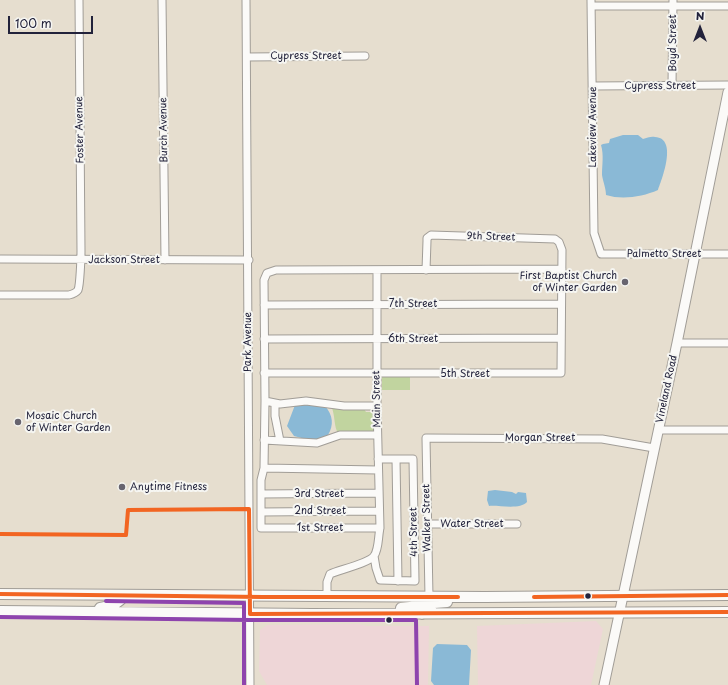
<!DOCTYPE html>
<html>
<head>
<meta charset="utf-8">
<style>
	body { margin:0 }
	#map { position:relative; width:728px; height:685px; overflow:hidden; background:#e6decf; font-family:"Playpen Sans",sans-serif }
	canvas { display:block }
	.north { position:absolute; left:680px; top:8px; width:40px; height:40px; -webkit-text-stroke:3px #f6f6f2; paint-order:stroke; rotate:0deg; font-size:11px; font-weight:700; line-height:16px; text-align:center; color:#22223b }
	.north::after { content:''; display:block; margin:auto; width:14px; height:18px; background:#22223b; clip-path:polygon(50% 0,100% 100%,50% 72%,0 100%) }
	.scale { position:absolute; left:8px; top:16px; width:85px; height:18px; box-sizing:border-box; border:2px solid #22223b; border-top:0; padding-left:5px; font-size:12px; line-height:14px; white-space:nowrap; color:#22223b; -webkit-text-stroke:3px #f6f6f2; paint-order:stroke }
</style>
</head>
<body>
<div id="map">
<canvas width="728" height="685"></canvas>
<div class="north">N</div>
<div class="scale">100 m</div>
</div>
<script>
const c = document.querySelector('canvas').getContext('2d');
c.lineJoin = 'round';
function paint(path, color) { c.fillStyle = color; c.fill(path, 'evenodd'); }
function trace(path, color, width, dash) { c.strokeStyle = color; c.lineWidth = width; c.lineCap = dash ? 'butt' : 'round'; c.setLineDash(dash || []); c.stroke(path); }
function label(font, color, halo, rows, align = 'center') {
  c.font = font + ' "Playpen Sans",sans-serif'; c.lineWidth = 4; c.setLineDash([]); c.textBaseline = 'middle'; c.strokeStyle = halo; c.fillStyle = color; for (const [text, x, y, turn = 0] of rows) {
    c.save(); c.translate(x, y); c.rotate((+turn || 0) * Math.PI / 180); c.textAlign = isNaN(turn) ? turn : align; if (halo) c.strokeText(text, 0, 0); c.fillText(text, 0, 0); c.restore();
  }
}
paint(new Path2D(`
	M596 621 603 629 591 685H478L477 626Z
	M358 624 368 626H429L428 685H267L259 671 260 630 267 625Z`), '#eed6d7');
paint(new Path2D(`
	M382 376H410V390H382Z
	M332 408 364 409 366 412H373L374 433H338C334 427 335 416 332 408Z`), '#c1d49f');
paint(new Path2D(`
	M623 135H638L643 139C647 138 651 136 655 137 678 138 662 179 658 190 642 197 622 200 606 195 606 188 603 182 602 175 602 165 604 155 601 145L603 144 609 143 610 139Z
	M310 403 325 406C333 415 334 425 328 435L313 441 294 436 287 426 295 405Z
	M495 490 512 492 516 494 518 492 526 493 527 502C520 510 499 505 489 506L487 500 488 491Z
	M437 644 467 645 471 650 469 685H434L431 681 433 648Z`), '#8ab9d6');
const minor = new Path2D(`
	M162 0 165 260
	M246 0 250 685
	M591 0 594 233 601 254H728
	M591 6H728
	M247 57 365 56
	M593 86 728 85
	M672 86 673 0
	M0 259 249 260
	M0 295H69C73 294 76 293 78 290 80 285 81 259 81 251L79 0
	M264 305 561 304
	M264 339 561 338
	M677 343H728
	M264 373H561L562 250 559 242 555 239 431 235 427 238V241L426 270
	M265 401 264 468 261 480V528H380
	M275 404V416L280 441
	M377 406H344L306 401 280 404 265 401 264 280 267 273 276 270 562 269
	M658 430H728
	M264 440 317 443 340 435H377
	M396 459 398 581
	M264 468 378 470
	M261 494 378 493
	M261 512 379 511
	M428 524H517
	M374 556 376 568 380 580 415 581 413 459H378
	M327 597V582L330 574C339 570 369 563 374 556 379 549 378 537 380 528L377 406V270
	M429 597 426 438 602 439 654 448`);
const major = new Path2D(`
	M604 685 677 343 728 92`);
const highway = new Path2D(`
	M0 594 485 597 728 595
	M100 608C111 606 118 604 125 595
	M401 608 419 606 429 597
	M0 611 312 614 728 612
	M422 614 434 603 447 602`);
trace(minor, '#a19d97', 9);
trace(major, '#a19d97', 11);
trace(highway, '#a19d97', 12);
trace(minor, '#fbfaf8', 7);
trace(major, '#fbfaf8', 9);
trace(highway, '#fbfaf8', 10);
trace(new Path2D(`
	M0 534 126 535 128 510 249 509 250 614 728 612
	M0 594 263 597H458
	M534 597 728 595`), '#f26522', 4);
trace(new Path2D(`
	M106 601 244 603V685
	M0 617 250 620H416L417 685`), '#8e44ad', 4);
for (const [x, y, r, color] of [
	[625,282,4,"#67646f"],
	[18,422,4,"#67646f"],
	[122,487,4,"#67646f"],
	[588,596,3.5,"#22223b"],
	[389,620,3.5,"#22223b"]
]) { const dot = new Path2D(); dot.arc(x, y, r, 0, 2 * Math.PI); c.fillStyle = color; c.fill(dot); trace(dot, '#f6f6f2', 1.5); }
label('10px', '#22223b', '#f6f6f2', [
	["Boyd Street",673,43,-90],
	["Cypress Street",306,56],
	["Cypress Street",660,86],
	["Lakeview Avenue",593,127,-90],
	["Foster Avenue",80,130,-91],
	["Burch Avenue",164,130,-91],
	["9th Street",491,237,2],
	["Palmetto Street",664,254],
	["Jackson Street",124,260],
	["7th Street",413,304],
	["6th Street",413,339],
	["Park Avenue",248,342,-90],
	["5th Street",465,374],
	["Vineland Road",667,389,-78],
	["Main Street",377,399,-91],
	["Morgan Street",540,438],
	["3rd Street",319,494],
	["2nd Street",320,511],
	["Walker Street",427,518,-91],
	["Water Street",472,524],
	["1st Street",320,528],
	["4th Street",414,532,-91]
]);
label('10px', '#22223b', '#f6f6f2', [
	["First Baptist Church",617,276,"right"],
	["of Winter Garden",617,288,"right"],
	["Mosaic Church",26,416],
	["of Winter Garden",26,428],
	["Anytime Fitness",130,487]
], 'left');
</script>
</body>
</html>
